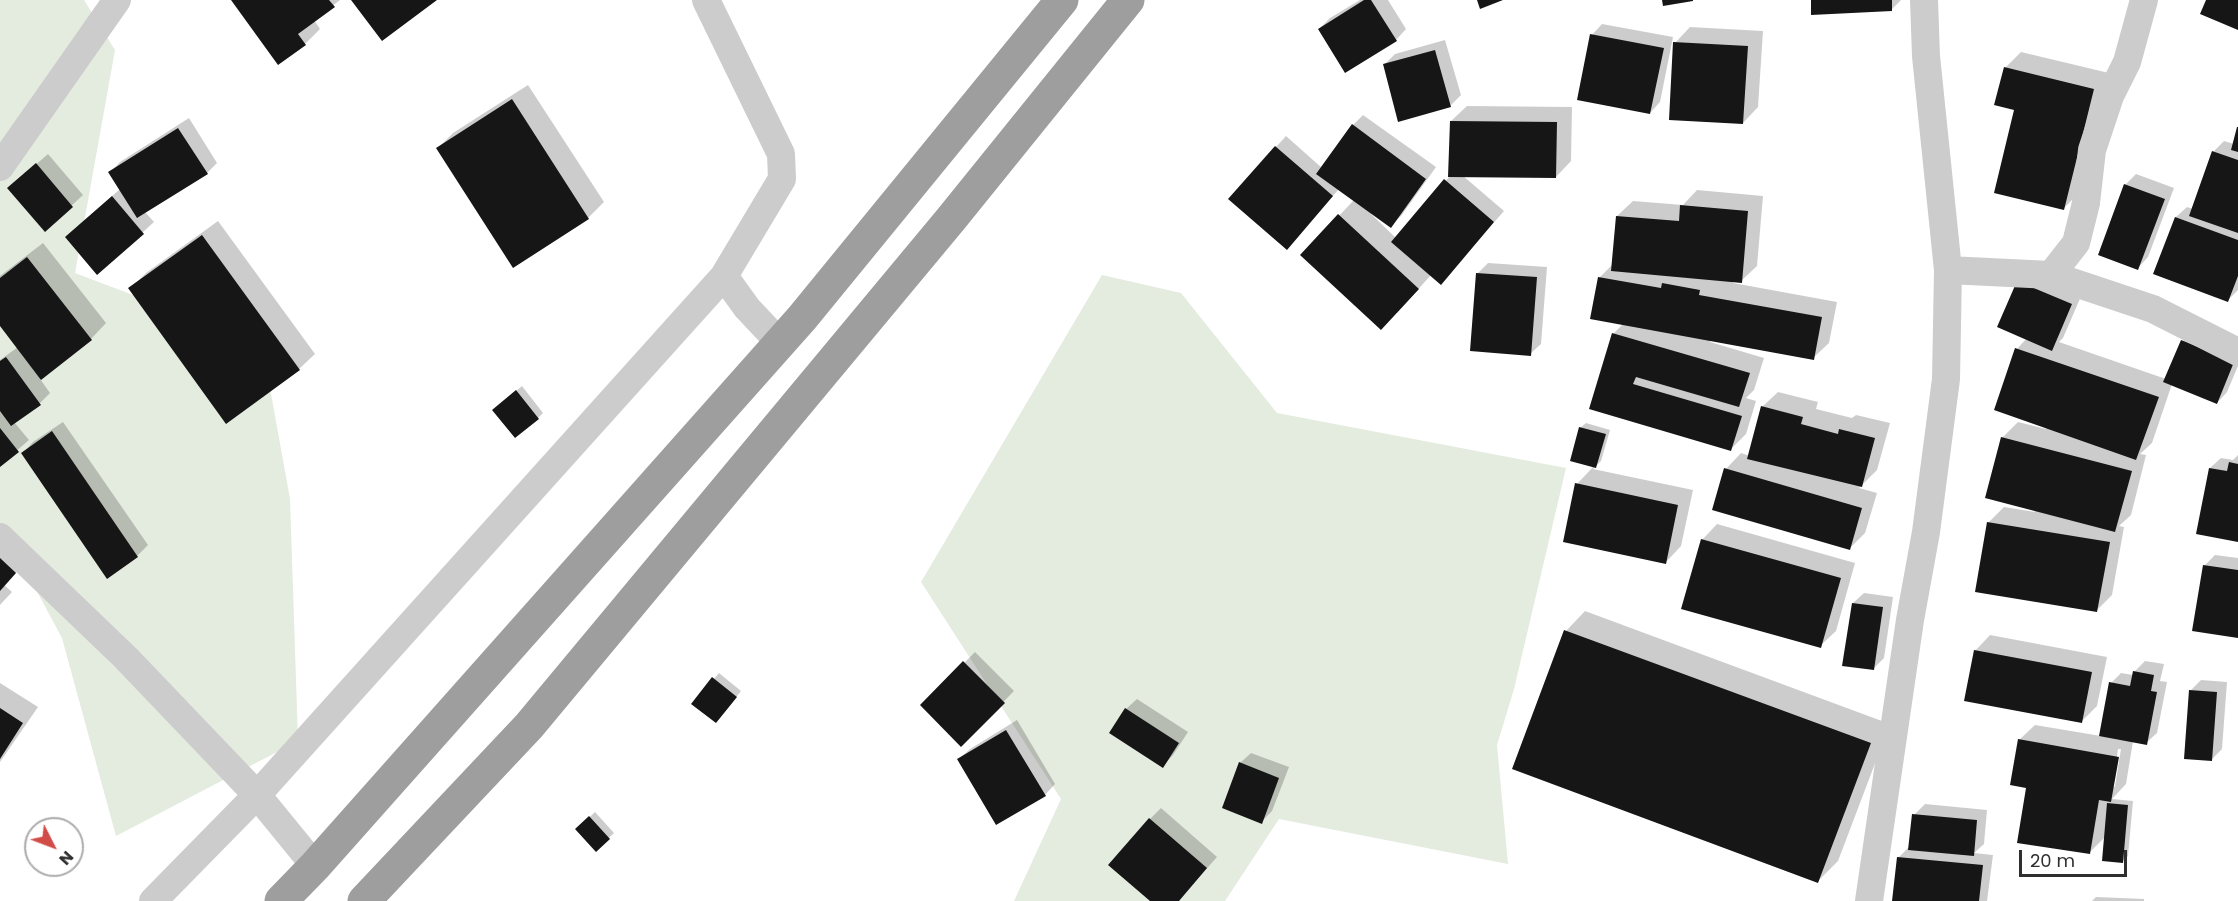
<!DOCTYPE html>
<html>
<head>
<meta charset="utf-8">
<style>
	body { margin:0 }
	#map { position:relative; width:2238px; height:901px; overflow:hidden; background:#fff; font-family:Poppins,sans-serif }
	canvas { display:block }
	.north { position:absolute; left:24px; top:817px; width:60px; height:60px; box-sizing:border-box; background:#fff; border:2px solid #acacac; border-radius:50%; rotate:132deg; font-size:16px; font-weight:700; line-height:24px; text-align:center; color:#2f2f2f }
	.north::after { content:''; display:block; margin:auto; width:21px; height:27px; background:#d14c46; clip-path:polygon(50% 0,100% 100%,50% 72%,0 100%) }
	.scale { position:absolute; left:2019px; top:850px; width:108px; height:27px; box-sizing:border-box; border:3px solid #2f2f2f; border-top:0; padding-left:8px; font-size:18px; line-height:21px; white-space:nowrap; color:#2f2f2f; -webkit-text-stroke:4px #fff; paint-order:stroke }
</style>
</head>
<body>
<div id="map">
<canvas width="2238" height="901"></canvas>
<div class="north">N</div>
<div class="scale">20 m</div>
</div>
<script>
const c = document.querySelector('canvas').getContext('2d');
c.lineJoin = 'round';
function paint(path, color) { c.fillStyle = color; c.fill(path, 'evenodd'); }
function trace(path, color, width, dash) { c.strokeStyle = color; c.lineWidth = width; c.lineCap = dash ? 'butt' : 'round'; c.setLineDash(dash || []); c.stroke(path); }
paint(new Path2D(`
	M0 0H84L115 50 75 273 262 344 290 499 298 741 116 836 62 638 6 534 0 525Z
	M1102 275 1181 293 1277 413 1566 468 1514 689 1497 745 1508 864 1279 819 1225 901H1014L1061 799 921 582Z`), '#e4ebdf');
paint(new Path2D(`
	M233 0H340L314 20 320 29 305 44Z
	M1360 0H1388L1406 29 1396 40 1319 29 1330 18Z
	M1812 0H1901L1892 9Z
	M1602 24 1673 37 1660 102 1650 113 1592 35Z
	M1690 27 1763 31 1758 107 1743 123 1675 43Z
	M1445 40 1461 95 1450 106 1384 65 1395 54Z
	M2021 52 2109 73 2080 192 2064 208 2016 109 2005 68Z
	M528 85 604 202 588 218 513 266 438 148 453 133Z
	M1467 106 1572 107 1571 161 1556 177 1462 175 1504 211 1441 283 1431 275 1397 313 1302 255 1354 200 1339 189 1297 237 1276 147 1286 136 1322 168 1353 125 1363 115 1436 167 1401 216 1390 226 1372 213 1371 214 1396 238 1450 176 1451 121Z
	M189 118 217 163 207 173 145 212 154 222 98 273 78 226 120 189 110 173 120 162Z
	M2238 130V290L2228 300 2155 273 2176 217 2187 207 2193 209 2213 152 2224 141 2234 144Z
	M48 154 83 195 45 230 9 188Z
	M2136 174 2174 188 2148 257 2138 268 2125 185Z
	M1697 190 1763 196 1757 266 1741 281H1733V283L1837 302 1829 343 1813 358 1711 340 1710 342 1764 358 1754 390 1746 398 1756 401 1746 434 1730 450 1591 408 1614 333 1623 324 1599 278 1613 264 1617 216 1633 201 1683 205Z
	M218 221 315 354 299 369 130 289 146 273Z
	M43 243 106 323 91 339 40 379 50 393 40 403 14 422 29 440 0 465V360L18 347 0 324V276Z
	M1488 263 1547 267 1541 344 1530 354 1477 274Z
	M2018 282 2082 294 2063 338 2059 342 2166 379 2183 341 2193 330 2238 366 2227 392 2217 403 2172 384 2152 443 2140 454 2146 455 2131 515 2119 526 2124 527 2112 595 2097 610 1988 523 2004 507 2035 512 2002 438 2018 422 2046 429 2047 427 2017 349 2027 338Z
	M522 386 543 413 538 418 499 405Z
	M1778 392 1818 402 1816 409 1852 418 1856 415 1890 423 1877 470 1859 488 1877 493 1865 533 1849 549 1726 469 1741 453 1750 456 1762 407Z
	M63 422 148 545 137 556 23 453 33 442Z
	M1586 423 1610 430 1601 461 1593 469 1693 490 1681 546 1666 562 1577 484 1594 466 1580 428Z
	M2238 455V540L2210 468 2221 458 2233 460Z
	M1717 524 1855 563 1836 631 1820 646 1702 540Z
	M0 541 26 562 4 585 12 592 0 605Z
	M2215 555 2238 558V637L2204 566Z
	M1864 593 1893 597 1884 658 1873 669 1853 603Z
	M1585 611 1890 724 1838 861 1818 881 1566 631Z
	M1990 635 2107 657 2097 706 2081 722 1975 651Z
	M975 652 1014 691 961 745 922 705Z
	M2145 661 2164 664 2160 681 2167 682 2157 733 2146 743 2133 741 2126 784 2112 799 2133 801 2128 856 2123 861 2105 837 2089 853 2028 787 2019 740 2035 725 2101 736 2111 683 2121 673 2133 675 2134 672ZM2118 749H2121L2115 786 2112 789Z
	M719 673 741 691 721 716 693 704Z
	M2201 680 2227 682 2222 749 2211 760 2190 691Z
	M0 683 38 707 0 762Z
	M1137 699 1188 732 1173 755 1163 766 1126 709Z
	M1017 720 1055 784 1045 795 959 759 970 749Z
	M1251 753 1289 767 1272 811 1261 822 1240 763Z
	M1925 804 1987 810 1984 844 1974 853 1993 855 1987 901H1894L1898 858 1909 847 1914 815Z
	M1161 808 1217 857 1178 901H1152L1150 819Z
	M595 812 614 833 596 850 577 829Z
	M2096 897 2144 899V901H2092Z`), '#0003');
paint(new Path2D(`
	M231 0H329L335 7 298 34 306 45 278 65Z
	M351 0H437L382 41Z
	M1364 0H1371L1397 41 1345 73 1318 29Z
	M1477 0H1503L1480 9Z
	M1662 0H1693V1L1663 6Z
	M1811 0H1892V11L1811 15Z
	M2206 0H2238V30L2200 14Z
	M1590 34 1664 48 1650 114 1577 100Z
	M1673 42 1748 46 1743 124 1669 120Z
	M1435 50 1451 107 1398 122 1383 64Z
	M2004 67 2094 89 2064 210 1994 193 2014 110 1994 105Z
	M512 99 589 219 513 268 436 148Z
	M1450 121 1557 122 1556 178 1448 177Z
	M1352 124 1426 179 1391 228 1316 174Z
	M2237 127H2238V152L2231 150Z
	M178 128 208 174 137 218 108 172Z
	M1275 146 1333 196 1287 250 1228 199Z
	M2212 151 2238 160V233L2189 216Z
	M36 163 73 207 45 232 7 188Z
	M1444 179 1494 222 1441 285 1391 242Z
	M2124 184 2165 199 2138 270 2098 255Z
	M112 196 144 234 97 275 65 237Z
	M1680 205 1748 211 1742 283 1611 271 1616 216 1679 221Z
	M1338 214 1419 289 1381 330 1300 255Z
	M2175 217 2238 240V276L2228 302 2153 274Z
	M202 235 300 370 226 424 128 288Z
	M27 257 92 340 41 380 0 326V278Z
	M1476 273 1537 277 1531 356 1470 351Z
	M1598 277 1661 288 1662 283 1700 290 1699 295 1822 317 1814 360 1590 319Z
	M2017 281 2072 304 2052 351 1997 327Z
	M1612 333 1750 373 1739 407 1636 377 1633 384 1742 416 1731 451 1589 409Z
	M2181 340 2234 362 2217 404 2163 382Z
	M2015 348 2159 397 2136 460 1994 410Z
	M6 357 41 405 11 426 0 411V361Z
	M516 390 539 419 515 438 492 410Z
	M1761 406 1803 417 1801 424 1838 434 1839 429 1875 438 1862 487 1747 459Z
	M1579 427 1606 434 1596 468 1570 461Z
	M0 428 19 452 0 467Z
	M52 431 138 557 107 579 21 453Z
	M2001 437 2132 471 2115 532 1985 498Z
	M2229 462 2238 464V542L2196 534 2209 468 2227 471Z
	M1724 468 1862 508 1850 550 1712 510Z
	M1575 483 1678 505 1666 564 1563 542Z
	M1987 522 2110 542 2097 612 1975 592Z
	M1701 539 1841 578 1821 648 1681 609Z
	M0 558 16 573 0 591Z
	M2203 565 2238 570V638L2192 631Z
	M1852 603 1883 607 1874 670 1842 666Z
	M1564 630 1871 743 1818 883 1512 769Z
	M1974 650 2092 672 2082 723 1964 701Z
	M963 661 1005 703 961 747 920 705Z
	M2133 671 2154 675 2151 691 2157 692 2147 745 2099 736 2109 682 2130 686Z
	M712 677 737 697 716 723 691 704Z
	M2189 690 2217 692 2212 761 2184 759Z
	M0 708 23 723 0 759Z
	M1125 708 1179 743 1163 768 1109 733Z
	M1006 730 1046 796 996 825 957 759Z
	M2018 739 2119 757 2111 802 2099 800 2090 854 2017 843 2026 788 2010 785Z
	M1239 762 1279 778 1262 824 1222 808Z
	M2107 803 2128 805 2123 863 2102 861Z
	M1912 814 1977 820 1974 856 1908 850Z
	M589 816 610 839 596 852 575 829Z
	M1149 818 1207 868 1179 901H1150L1108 865Z
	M1897 857 1983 865 1979 901H1892Z`), '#161616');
trace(new Path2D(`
	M706 0 781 154 782 179 724 276 747 308 780 343
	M0 167 117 0
	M1948 270 2051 275 2153 309 2238 352
	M2051 275 2076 243 2086 203 2092 150 2110 96 2127 62 2144 0
	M0 537 126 658 257 795 315 866
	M153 901 257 795 724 276
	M1869 901 1910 620 1926 532 1946 379 1948 270 1926 56 1924 0`), '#ccc', 28);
trace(new Path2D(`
	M281 901 315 866 802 318 1062 0
	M364 901 529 726 951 219 1128 0`), '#9e9e9e', 33);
</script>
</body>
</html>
